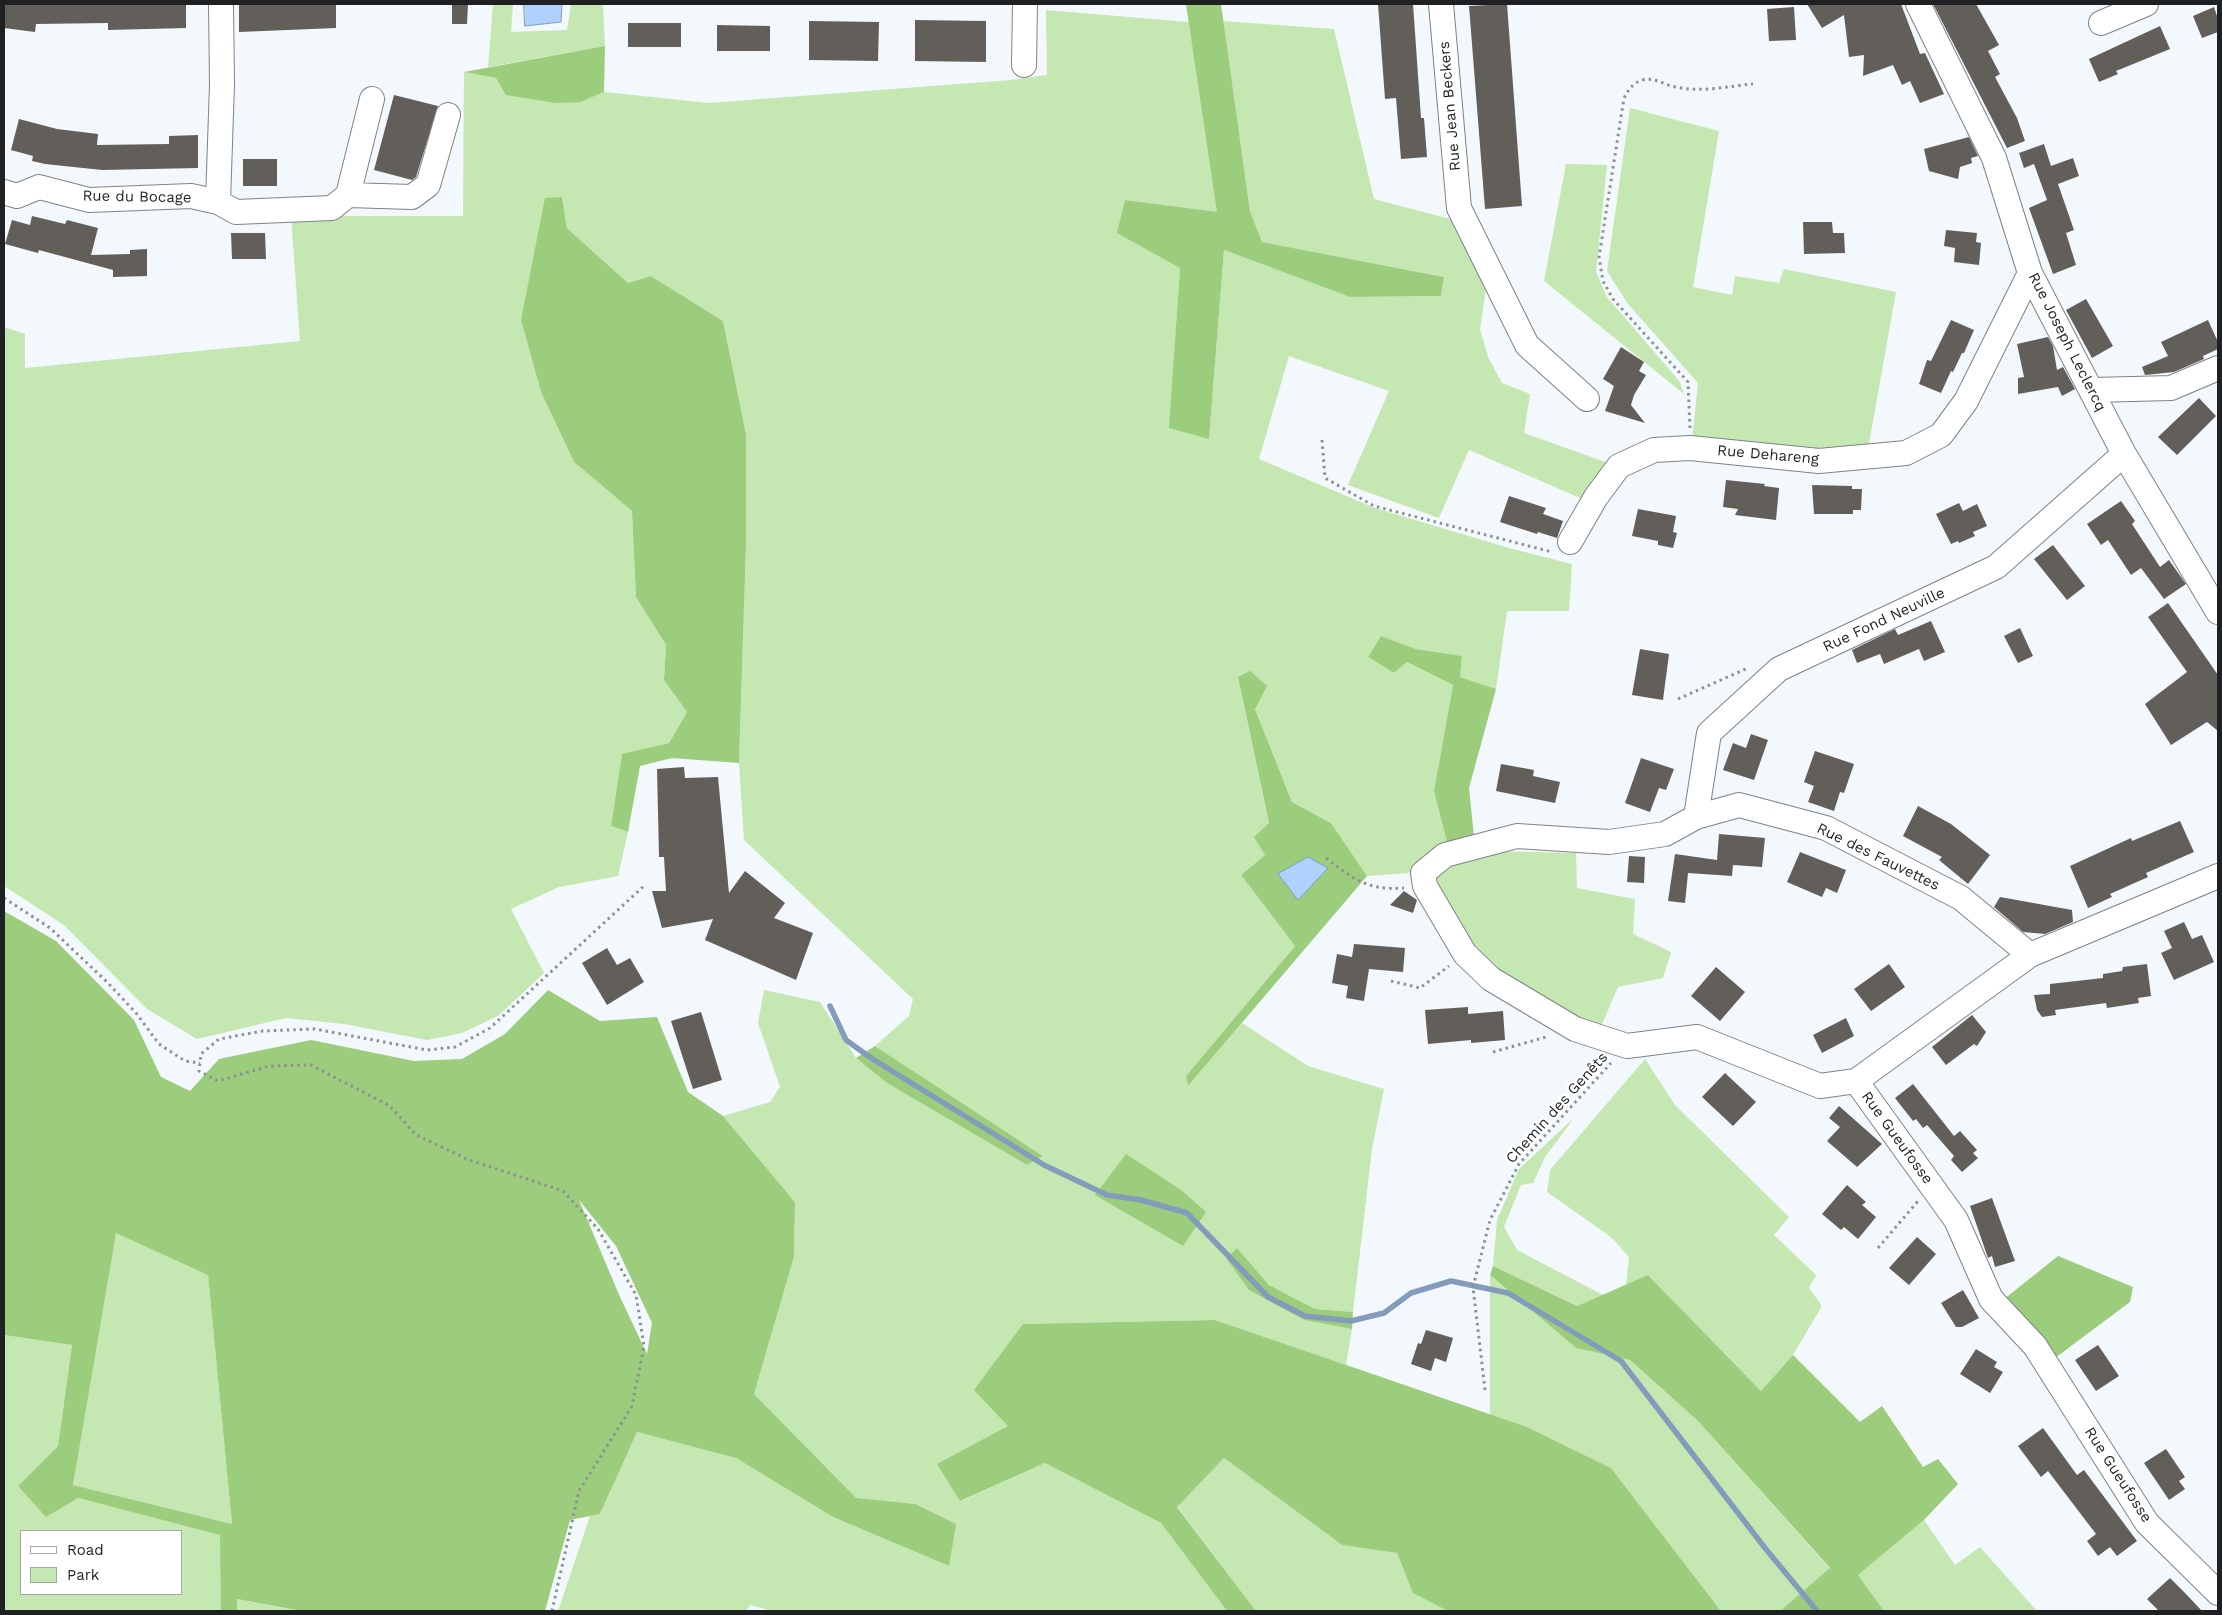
<!DOCTYPE html>
<html>
<head>
<meta charset="utf-8">
<style>
	body { margin:0 }
	#map { position:relative; width:2222px; height:1615px; overflow:hidden; background:#f2f8fc; font-family:"Work Sans",sans-serif }
	canvas { display:block }
	.frame { position:absolute; inset:0; border:5px solid #1e2021; pointer-events:none }
	.legend { position:absolute; left:20px; top:1530px; width:162px; height:65px; box-sizing:border-box; background:#fff; border:1px solid #a5a6a6; margin:0; padding:6px 9px; list-style:none; font-size:15px; color:#1e2021 }
	.legend li { display:flex; align-items:center; gap:10px; height:25px }
	.legend b { width:25px; border:1px solid #a5a6a6 }
</style>
</head>
<body>
<div id="map">
<canvas width="2222" height="1615"></canvas>
<div class="frame"></div>
<ul class="legend">
<li><b style="height:6px;background:#fff"></b>Road</li>
<li><b style="height:14px;background:#c5e7b1"></b>Park</li>
</ul>
</div>
<script>
const c = document.querySelector('canvas').getContext('2d');
c.lineJoin = 'round';
function paint(path, color) { c.fillStyle = color; c.fill(path, 'evenodd'); }
function trace(path, color, width, dash) { c.strokeStyle = color; c.lineWidth = width; c.lineCap = dash ? 'butt' : 'round'; c.setLineDash(dash || []); c.stroke(path); }
function label(font, color, halo, rows, align = 'center') {
  c.font = font + ' "Work Sans",sans-serif'; c.lineWidth = 5; c.setLineDash([]); c.textBaseline = 'middle'; c.strokeStyle = halo; c.fillStyle = color; for (const [text, x, y, turn = 0] of rows) {
    c.save(); c.translate(x, y); c.rotate((+turn || 0) * Math.PI / 180); c.textAlign = isNaN(turn) ? turn : align; if (halo) c.strokeText(text, 0, 0); c.fillText(text, 0, 0); c.restore();
  }
}
paint(new Path2D(`
	M493 4H513L511 32 567 30 571 4H603L605 46 488 67Z
	M1046 10 1189 22 1218 213 1126 200 1180 268 1170 428 1209 438 1224 250 1350 297 1441 296 1444 277 1262 242 1250 211 1223 21 1334 29 1374 199 1454 220 1487 283 1480 329 1488 357 1502 383 1530 394 1524 433 1611 464 1585 500 1469 450 1439 518 1348 485 1389 391 1289 356 1259 459 1375 508 1509 548 1572 564 1569 611H1507L1496 689 1460 677 1462 656 1416 649 1381 636 1368 657 1394 673 1407 662 1453 685 1434 791 1448 846 1408 873 1367 876 1331 823 1292 802 1255 709 1238 677 1269 824 1265 855 1241 875 1295 946 1186 1076 1188 1086 1242 1023 1308 1066 1384 1089 1372 1149 1353 1312 1315 1309 1269 1285 1237 1248 1226 1258 1250 1290 1304 1320 1352 1329 1346 1365 1215 1320 1023 1324 1009 1426 961 1501 1045 1463 1161 1523 1227 1611H772L750 1605 746 1611H558L590 1516 600 1514 637 1432 736 1458 833 1517 949 1566 915 1504 856 1499 754 1394 794 1257 795 1202 723 1116 770 1102 780 1087 758 1023 764 990 820 1002 856 1058 887 1083 1027 1165 1043 1156 875 1046 909 1016 913 999 744 840 739 763 746 545V434L723 321 651 276 628 283 567 228 562 197 521 320 541 392 574 462 632 511 636 597 666 645 664 680 687 712 669 743 622 755 611 826 628 832 618 876 559 887 511 909 544 973 498 1016 462 1033 427 1040 344 1024 286 1018 197 1039 147 1009 64 925 4 886V327L25 334V368L300 341 291 216H463L464 72 496 78 581 102 604 92 709 103 1011 80 1047 75Z
	M1630 108 1719 131 1693 287 1732 295 1735 276 1779 283 1784 269 1896 292 1867 455 1692 441 1698 383 1628 304 1607 271Z
	M1566 164 1607 165 1596 272 1607 297 1680 382 1684 394 1544 281Z
	M1485 851 1576 853 1577 888 1635 899 1633 934 1671 952 1663 978 1618 987 1600 1029 1496 975 1462 945 1431 876Z
	M1645 1059 1675 1105 1789 1217 1774 1235 1816 1275 1809 1288 1822 1306 1793 1355 1761 1391 1648 1275 1626 1285 1629 1257 1611 1237 1547 1192 1550 1170Z
	M1574 1118 1545 1157 1533 1183 1521 1185 1504 1227 1517 1250 1603 1295 1577 1306 1493 1266 1497 1220 1519 1169Z
	M115 1232 208 1274 232 1524 73 1485Z
	M1490 1275 1576 1348 1630 1360 1698 1421 1830 1569 1780 1611H1721L1611 1468 1527 1427 1490 1415Z
	M4 1335 72 1345 58 1446 19 1485 78 1498 221 1535V1611H4ZM21 1531H181V1594H21Z
	M1224 1458 1342 1545 1397 1553 1413 1592 1448 1611H1256L1177 1506Z
	M1924 1520 1955 1565 1980 1547 2037 1611H1884L1858 1575Z
	M236 1599 302 1611H237Z`), '#c5e7b1');
paint(new Path2D(`
	M1186 4H1221L1250 211 1262 242 1444 277 1441 296 1350 297 1224 250 1209 439 1169 428 1180 268 1117 233 1125 200 1217 212Z
	M605 46 604 92 581 102 556 103 506 95 496 78 464 72Z
	M562 197 567 228 628 283 651 276 723 321 746 434V545L739 763 672 758 640 766 628 832 611 826 622 754 669 743 687 712 664 680 666 645 636 597 632 511 574 462 541 392 521 320 545 198Z
	M1381 636 1416 649 1462 656 1460 677 1496 689 1469 788 1474 837 1448 846 1434 791 1453 685 1407 662 1394 673 1368 657Z
	M1250 671 1267 686 1255 709 1292 802 1331 823 1367 876 1188 1086 1186 1076 1295 946 1241 875 1265 855 1254 837 1269 823 1238 677Z
	M4 911 56 941 134 1020 161 1077 190 1091 219 1059 311 1040 414 1061 462 1059 505 1034 548 990 600 1021 657 1017 688 1092 723 1116 795 1202 794 1257 754 1394 856 1498 915 1504 956 1524 949 1566 833 1517 736 1458 637 1432 600 1514 570 1520 545 1611H302L237 1599V1611H221L220 1535 78 1498 46 1517 18 1486 58 1446 72 1345 4 1335ZM579 1200 616 1246 652 1323 647 1354 620 1297ZM116 1233 208 1275 232 1524 73 1485Z
	M875 1046 1043 1156 1027 1165 887 1083 856 1058Z
	M1126 1154 1181 1190 1206 1212 1183 1246 1095 1195Z
	M1237 1248 1269 1285 1315 1309 1353 1312 1352 1329 1304 1320 1249 1290 1226 1258Z
	M2058 1256 2133 1287 2130 1302 2055 1358 2003 1300Z
	M1493 1266 1577 1306 1648 1275 1761 1391 1793 1355 1860 1422 1882 1406 1923 1467 1938 1459 1958 1484 1924 1520 1858 1575 1884 1611H1780L1830 1568 1698 1421 1630 1360 1576 1348 1490 1275Z
	M1215 1320 1527 1427 1611 1468 1721 1611H1448L1413 1593 1397 1553 1342 1545 1224 1458 1177 1507 1256 1611H1227L1161 1523 1045 1463 960 1501 937 1464 1008 1426 974 1390 1023 1324Z`), '#9ccd7c');
const water = new Path2D(`
	M524 4H562L561 22 525 26Z
	M1308 857 1328 868 1298 900 1278 874Z`);
paint(water, '#afd1fd');
trace(water, '#849cbb', 1);
trace(new Path2D(`
	M830 1006 846 1040 871 1058 1044 1165 1107 1195 1141 1200 1187 1213 1268 1297 1305 1316 1351 1321 1384 1313 1411 1293 1451 1281 1508 1293 1621 1361 1765 1548 1817 1611`), '#849cbb', 5.5);
paint(new Path2D(`
	M5 4H186V28L108 30V23L36 24 35 32 4 28Z
	M239 4H336V28L239 32Z
	M452 4H468L467 24H452Z
	M1378 4H1413L1421 118H1424L1427 157 1401 159 1396 98 1385 99Z
	M1507 4 1522 206 1485 209 1469 6Z
	M1807 4H1901L1920 54 1925 53 1944 94 1920 103 1910 81 1902 85 1893 65 1863 76 1864 55 1849 57 1844 15 1822 28Z
	M1933 4H1976L1999 45 1988 51 2000 74 1995 77 2017 118 2025 141 2007 148Z
	M1794 7 1796 40 1769 41 1767 9Z
	M2214 7 2218 19V32L2202 38 2193 16Z
	M915 20 986 21V62L915 61Z
	M809 21 879 22 878 61 809 60Z
	M628 23H681V47H628Z
	M717 25 770 26V51H717Z
	M2160 26 2170 49 2116 71 2118 74 2099 82 2089 59Z
	M394 95 438 106 416 177 412 180 374 170Z
	M19 119 57 129 98 134 97 145 169 144V136L198 135V168L102 170 45 164 32 161 33 156 11 150Z
	M1969 137 1978 156 1971 158 1972 163 1960 167 1958 179 1929 171 1924 149Z
	M2044 144 2051 166 2073 158 2079 176 2058 184 2074 230 2066 233 2076 265 2053 274 2029 208 2047 200 2034 164 2024 168 2019 153Z
	M243 159H277V186H243Z
	M32 216 65 224 67 220 98 228 91 255 130 254V250L147 249V276L113 277V270L39 250 38 253 5 244 12 220 30 225Z
	M1803 222H1832L1833 233H1844L1845 253 1804 254Z
	M1946 230 1977 233 1976 242 1981 243 1979 265 1954 262 1955 248 1944 246Z
	M231 233H265L266 259H232Z
	M2086 299 2113 346 2092 358 2066 310Z
	M1951 320 1974 330 1964 353H1962L1953 372 1951 371 1941 393 1919 384 1927 360 1931 361Z
	M2208 320 2218 342V349L2203 356 2204 359 2174 372 2145 375 2142 367 2168 356 2161 342Z
	M2048 337 2053 346 2057 370 2063 367 2075 389 2062 396 2058 387 2018 394V378L2024 377 2017 344Z
	M1621 347 1644 362 1639 371 1646 375 1634 395 1631 405 1645 423 1605 411 1614 386 1603 379Z
	M2199 398 2216 416 2177 455 2158 437Z
	M1726 480 1765 484 1764 486 1779 488 1776 520 1735 515 1738 509 1723 507Z
	M1812 485 1852 486V489H1862L1861 510H1853V514H1814Z
	M1509 496 1546 508 1543 514 1563 521 1557 538 1538 532 1537 534 1500 522Z
	M2121 501 2135 521 2132 524 2160 567 2169 560 2186 584 2164 599 2141 568 2131 575 2108 540 2101 545 2087 524Z
	M1959 503 1963 511 1977 504 1987 526 1973 532 1975 536 1959 543 1958 541 1951 544 1936 514Z
	M1638 509 1676 516 1673 532 1677 533 1673 548 1658 545V541L1632 536Z
	M2053 545 2085 586 2067 600 2034 559Z
	M2168 603 2218 675V731L2207 722 2171 745 2145 704 2187 672 2148 617Z
	M1931 621 1945 652 1924 661 1919 649 1884 664 1880 654 1857 663 1852 650 1895 629 1898 635Z
	M2020 628 2033 656 2018 663 2004 636Z
	M1640 649 1669 654 1663 700 1632 695Z
	M1751 734 1768 740 1754 780 1723 770 1733 743 1746 748Z
	M1815 751 1854 764 1844 793 1840 792 1834 811 1808 802 1814 786 1804 782Z
	M1641 758 1674 769 1666 790 1659 788 1650 812 1625 803Z
	M1501 764 1534 770 1533 776 1560 782 1555 803 1496 791Z
	M684 767 685 778 718 777 729 893 745 871 785 903 774 918 813 933 796 980 705 940 713 919 662 928 652 891H666L664 857H659L657 769Z
	M1918 806 1951 824 1990 855 1968 884 1939 860 1942 857 1903 836Z
	M2180 821 2194 852 2146 873 2148 877 2110 894 2112 897 2088 908 2070 866 2131 838 2132 841Z
	M1719 834 1765 838 1762 867 1733 865 1732 876 1688 873 1685 903 1668 901 1675 854 1717 860Z
	M1800 852 1846 870 1837 893 1826 888 1822 897 1787 882Z
	M1629 856 1645 857 1644 883 1627 882Z
	M1404 891 1417 900 1413 913 1390 905Z
	M2000 897 2072 910 2073 922 2045 934 2023 932 1994 907Z
	M2184 922 2192 939 2202 935 2214 962 2174 980 2161 953 2172 948 2164 931Z
	M1354 944 1405 948 1403 972 1369 969 1364 1001 1346 998 1348 986 1332 983 1337 954 1352 957Z
	M607 948 617 965 630 958 644 982 607 1005 582 963Z
	M1889 964 1905 987 1871 1011 1854 989Z
	M2147 964 2151 996 2138 998 2139 1003 2107 1008 2106 1003 2055 1010 2056 1015 2042 1017 2037 1010 2034 995 2050 994V984L2103 978V974L2122 971 2123 967Z
	M1716 967 1745 992 1720 1021 1691 996Z
	M1468 1007V1014L1503 1011 1505 1040 1471 1043V1040L1428 1044 1425 1010Z
	M701 1012 722 1080 693 1089 671 1021Z
	M1972 1015 1986 1032 1977 1046 1974 1044 1946 1065 1932 1047Z
	M1846 1018 1854 1036 1822 1053 1813 1035Z
	M1725 1073 1756 1102 1733 1126 1702 1097Z
	M1913 1084 1954 1136 1960 1131 1977 1150 1973 1153 1978 1158 1962 1172 1951 1160 1954 1156 1927 1125 1923 1128 1916 1119 1913 1121 1895 1098Z
	M1839 1106 1882 1144 1857 1167 1827 1141 1840 1127 1829 1118Z
	M1847 1185 1866 1202 1862 1205 1876 1217 1858 1239 1844 1227 1841 1230 1822 1214Z
	M1992 1198 2015 1261 1995 1267 1992 1256 1988 1258 1970 1206Z
	M1917 1237 1936 1254 1909 1285 1889 1268Z
	M1963 1290 1979 1318 1962 1327H1956L1941 1303Z
	M1426 1330 1453 1338 1446 1362 1435 1358 1431 1371 1411 1364 1418 1343 1421 1344Z
	M2098 1345 2119 1376 2096 1391 2075 1360Z
	M1976 1349 1997 1362 1994 1367 2003 1372 1990 1393 1960 1374Z
	M2043 1428 2077 1475 2084 1470 2137 1541 2117 1556 2110 1547 2098 1556 2087 1541 2096 1534 2048 1471 2041 1477 2018 1446Z
	M2166 1449 2185 1477 2179 1481 2185 1489 2169 1500 2144 1463Z
	M2170 1578 2186 1594 2202 1611H2159L2147 1599Z`), '#625f5a');
const minor = new Path2D(`
	M1441 4 1459 208 1527 345 1587 399
	M1918 4 1994 158 2030 273 2124 454 2218 612
	M2101 23 2146 4
	M1024 65 1025 4
	M4 192 17 196 39 187 89 200 191 196 218 202 236 212 332 208 348 195 412 197 428 185 448 115
	M348 195 372 99
	M218 202 222 84 221 4
	M2093 390 2171 388 2218 368
	M1570 542 1596 497 1619 466 1654 450 1690 448 1819 461 1906 453 1941 435 1966 401 2030 273
	M1696 817 1709 733 1779 669 1996 567 2124 454
	M2030 955 1961 898 1826 828 1739 805 1696 817 1665 834 1609 842 1517 836 1445 855 1423 873 1425 886 1465 954 1491 979 1575 1029 1627 1046 1697 1037 1820 1086 1856 1081 1956 1220 1991 1299 2035 1346 2147 1523 2218 1593
	M1856 1081 2030 955 2218 876`);
trace(minor, '#7e8387', 26);
trace(new Path2D(`
	M1690 428 1688 382 1613 299 1603 281 1599 257 1624 98C1629 89 1632 84 1642 80 1655 77 1664 85 1676 87 1700 93 1729 86 1753 84
	M1322 440 1325 478 1374 506 1552 552
	M1678 699 1748 668
	M1326 858C1353 879 1368 891 1404 888
	M4 898 50 928 107 982 136 1013 159 1044 185 1061 200 1063
	M1391 981 1420 988 1449 966
	M1493 1052 1546 1037
	M1878 1248 1918 1201
	M1485 1390 1473 1287 1490 1220 1519 1164 1611 1063
	M552 1611 579 1491 632 1406 644 1346 636 1295 598 1229 563 1191 467 1159 416 1135 390 1106 311 1065 269 1066 218 1081 199 1071 201 1054 219 1039 263 1031 315 1029 427 1050 455 1047 490 1028 645 885`), '#8d9194', 3, [2.5, 4]);
trace(minor, '#fff', 24);
label('15px', '#1e2021', '#fff', [
	["Rue Jean Beckers",1450,106,-95],
	["Rue du Bocage",137,197,1],
	["Rue Joseph Leclercq",2067,342,63],
	["Rue Dehareng",1768,455,5],
	["Rue Fond Neuville",1884,620,-25],
	["Rue des Fauvettes",1878,857,26],
	["Chemin des Genêts",1557,1108,-48],
	["Rue Gueufosse",1897,1138,54],
	["Rue Gueufosse",2118,1475,57]
]);
</script>
</body>
</html>
